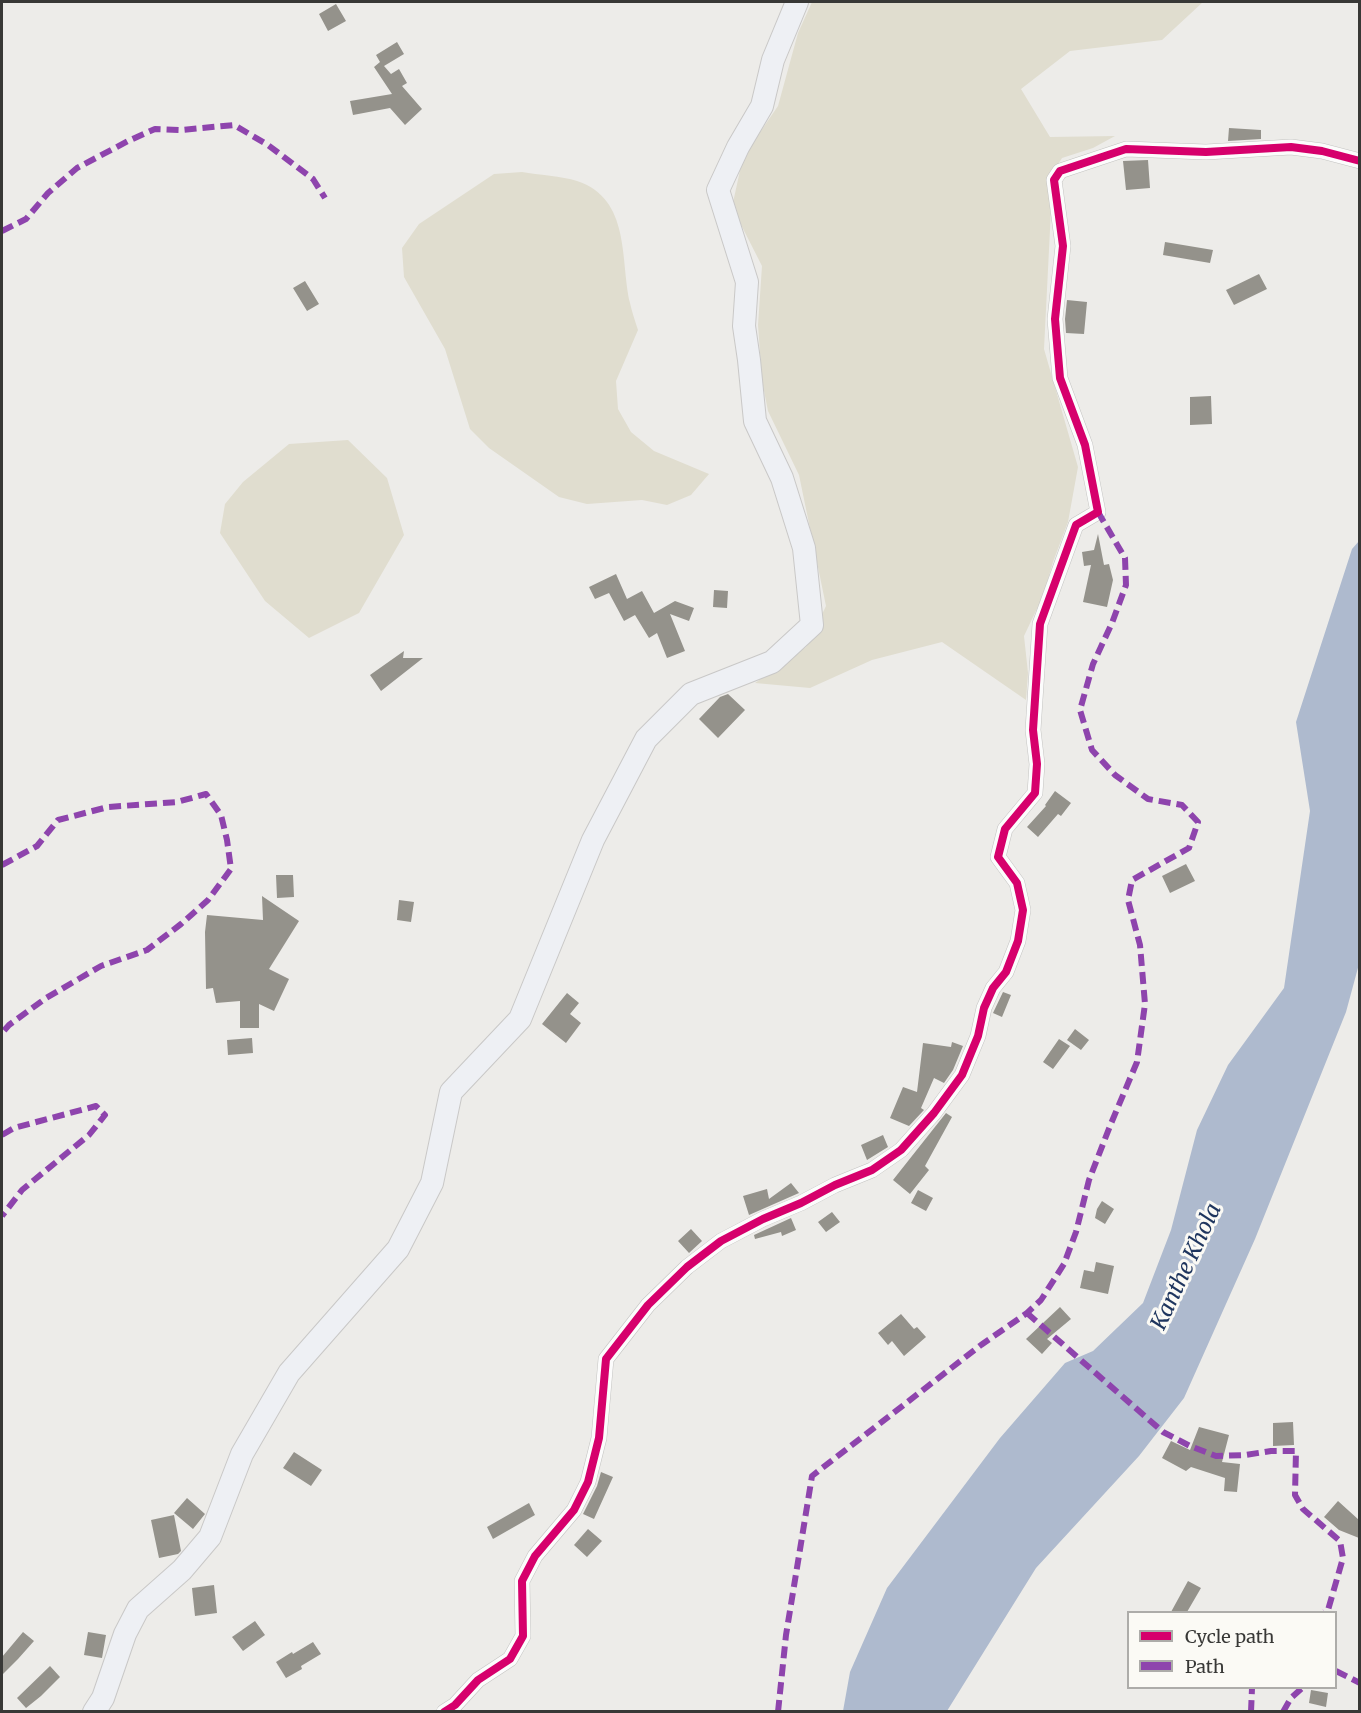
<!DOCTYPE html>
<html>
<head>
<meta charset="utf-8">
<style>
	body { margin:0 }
	#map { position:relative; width:1361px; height:1713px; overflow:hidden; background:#edece9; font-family:Merriweather,serif }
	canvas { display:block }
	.frame { position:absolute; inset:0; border:3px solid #383836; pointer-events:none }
	.legend { position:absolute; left:1127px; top:1611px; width:210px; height:78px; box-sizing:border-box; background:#fbfaf5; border:2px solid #adaca9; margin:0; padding:8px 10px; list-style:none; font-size:18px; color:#383836 }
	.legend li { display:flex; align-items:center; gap:12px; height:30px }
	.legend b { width:30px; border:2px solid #adaca9 }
</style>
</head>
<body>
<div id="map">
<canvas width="1361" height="1713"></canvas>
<div class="frame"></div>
<ul class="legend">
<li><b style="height:8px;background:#d6006c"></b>Cycle path</li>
<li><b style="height:8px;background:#8e44ad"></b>Path</li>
</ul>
</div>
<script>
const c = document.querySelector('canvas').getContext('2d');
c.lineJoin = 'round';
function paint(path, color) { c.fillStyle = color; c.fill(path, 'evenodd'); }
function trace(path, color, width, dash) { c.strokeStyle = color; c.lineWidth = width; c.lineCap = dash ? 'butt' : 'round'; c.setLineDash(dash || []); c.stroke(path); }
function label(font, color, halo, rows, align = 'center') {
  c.font = font + ' Merriweather,serif'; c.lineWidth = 6; c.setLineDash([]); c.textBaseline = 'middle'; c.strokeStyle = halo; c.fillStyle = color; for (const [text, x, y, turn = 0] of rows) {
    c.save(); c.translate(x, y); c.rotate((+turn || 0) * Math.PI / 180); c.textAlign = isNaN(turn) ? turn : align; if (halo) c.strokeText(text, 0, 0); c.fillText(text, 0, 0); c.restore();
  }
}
paint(new Path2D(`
	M812 2H1203L1162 40 1070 51 1021 89 1050 137 1115 136 1093 148 1062 158 1050 177 1051 210 1044 349 1078 467 1068 522 1053 562 1043 596 1024 636 1028 673 1026 700 942 642 872 660 810 688 755 683 806 647 826 606 799 475 768 411 762 381 758 325 762 266 732 207 743 157 778 106 798 33Z
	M522 172C538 175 562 176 577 181 631 199 620 259 630 303 632 312 635 321 638 330L616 381 618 409 631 432 654 451 709 474 691 495 667 505 642 500 587 504 559 497 489 448 470 429 445 349 404 277 402 248 419 224 494 174Z
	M348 440 387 478 404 535 359 613 309 638 265 601 220 533 225 504 243 482 289 444Z`), '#e0ddcf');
paint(new Path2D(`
	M1359 541V964L1346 1012 1255 1239 1184 1398 1139 1456 1036 1568 947 1711H843L850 1672 887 1588 1000 1438 1065 1363 1093 1351 1143 1303 1171 1230 1197 1130 1228 1065 1284 988 1310 811 1296 722 1352 549Z`), '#aebace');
paint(new Path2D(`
	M336 4 346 21 328 31 319 14Z
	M397 42 404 54 384 66 391 74 399 69 407 83 402 86 422 109 405 125 390 108 353 115 350 101 392 94 374 67 380 62 376 55Z
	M1229 128 1261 130V139L1228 141Z
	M1148 160 1150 188 1126 190 1123 161Z
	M1165 242 1213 250 1210 263 1163 255Z
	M1259 274 1267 289 1234 305 1226 290Z
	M305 281 319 304 307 311 293 288Z
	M1067 300 1087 302 1084 334 1066 333 1065 319Z
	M1211 396 1212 424 1190 425V397Z
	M1098 534 1104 565 1109 564 1113 580 1107 607 1083 602 1091 565 1084 566 1082 552 1094 550Z
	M616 574 627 599 642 591 654 613 675 601 694 608 689 621 670 614 685 651 667 658 657 633 649 638 635 615 624 621 609 593 595 599 589 587Z
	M714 590 728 591 727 608 713 607Z
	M404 651 403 658H423L381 691 370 675Z
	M728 694 745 710 718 738 699 719 720 697Z
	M1055 791 1071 803 1061 816 1058 814 1038 837 1027 827 1046 806 1045 805Z
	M1186 864 1195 881 1170 893 1162 876Z
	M276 875H293L294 897 277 898Z
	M262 896 299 921 269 969 289 979 274 1011 259 1004V1028H240V1001L216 1003 213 988 206 989 205 932 207 915 263 920Z
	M399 900 414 902 411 922 397 920Z
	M1003 992 1011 995 1002 1017 993 1013Z
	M567 993 579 1003 570 1014 581 1023 566 1043 542 1024Z
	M1075 1029 1089 1040 1081 1050 1067 1040Z
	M252 1038 253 1053 228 1055 227 1040Z
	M1059 1039 1070 1046 1053 1069 1043 1062Z
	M952 1042 963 1046 953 1070 944 1083 934 1078 921 1108 924 1110 909 1126 890 1118 903 1087 917 1092 923 1043 951 1047Z
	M946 1113 952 1117 925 1166 929 1170 910 1194 893 1180Z
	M883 1135 888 1147 867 1160 861 1145Z
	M791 1183 799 1193 749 1215 743 1196 767 1189 769 1199Z
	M918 1190 933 1198 926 1211 911 1203Z
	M1102 1201 1114 1209 1105 1224 1095 1218 1097 1209Z
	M832 1212 840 1222 826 1232 818 1222Z
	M791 1218 796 1230 782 1236 781 1232 755 1239 754 1235Z
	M691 1229 702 1241 689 1253 678 1241Z
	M1096 1262 1114 1266 1108 1294 1080 1288 1084 1270 1094 1272Z
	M1060 1307 1071 1319 1047 1339 1052 1343 1042 1354 1026 1339Z
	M901 1314 914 1329 917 1327 926 1337 904 1356 892 1341 888 1345 878 1333Z
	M1293 1422 1294 1445 1273 1446V1423Z
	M1199 1427 1229 1435 1222 1462 1240 1464 1237 1492 1224 1491 1225 1478 1191 1467 1186 1471 1162 1458 1171 1441 1190 1450Z
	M294 1452 322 1470 311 1486 283 1468Z
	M601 1472 613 1477 594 1519 583 1514 597 1486Z
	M187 1498 205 1514 193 1529 174 1513Z
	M1338 1501 1359 1520V1538L1339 1530 1324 1517Z
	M529 1503 535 1515 493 1539 487 1527Z
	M174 1515 181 1551 178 1554 159 1558 151 1520Z
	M588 1529 602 1541 587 1557 574 1545Z
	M1188 1581 1201 1588 1187 1612H1171Z
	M214 1585 217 1613 195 1616 192 1588Z
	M255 1621 265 1635 243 1651 232 1637Z
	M23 1632 34 1641 18 1659 2 1675V1657Z
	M88 1632 106 1635 102 1658 84 1655Z
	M313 1642 321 1654 301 1666 302 1669 286 1678 276 1662 292 1652 293 1654Z
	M50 1666 60 1677 41 1696 26 1708 17 1698Z
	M1311 1690 1328 1693 1326 1707 1309 1703Z`), '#94928b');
const street = new Path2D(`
	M444 1712 455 1705 478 1680 510 1659 523 1636 522 1581 535 1556 574 1510 588 1482 599 1438 606 1359 648 1305 687 1267 721 1241 763 1219 801 1203 835 1185 872 1170 901 1150 934 1113 962 1075 978 1036 984 1008 993 988 1006 972 1018 941 1023 910 1017 883 998 857 1005 829 1035 793 1037 764 1033 730 1040 624 1076 525 1098 512 1085 445 1060 378 1055 319 1063 246 1054 180 1060 171 1126 149 1206 152 1291 147 1322 151 1360 161`);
const primary = new Path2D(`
	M94 1712 103 1698 125 1634 138 1609 182 1570 210 1537 242 1454 289 1373 398 1249 432 1183 451 1092 520 1019 593 840 646 739 691 694 772 662 812 625 804 548 782 478 755 421 749 360 744 326 747 282 718 190 738 147 762 106 773 60 797 2`);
trace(street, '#c3c3c1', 16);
trace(primary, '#c9c8c7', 24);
trace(street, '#fcfcfc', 15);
trace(primary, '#eef0f4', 22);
trace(new Path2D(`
	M2 231 26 219 48 193 77 168 128 141 155 129 181 130 234 125 268 145 313 179 325 198
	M2 865 37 846 58 820 108 807 177 802 206 794 221 815 227 840 231 869 208 900 181 924 147 950 101 966 46 998 9 1025 2 1033
	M2 1135 14 1128 96 1106 105 1115 89 1135 22 1190 2 1216
	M1027 1313 1163 1432 1190 1446 1216 1456 1245 1455 1271 1451H1296L1295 1495 1303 1509 1340 1541 1343 1558 1328 1610 1324 1612
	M1336 1671 1360 1683
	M778 1712 786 1635 812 1476 981 1345 1027 1313 1041 1300 1064 1264 1076 1232 1089 1180 1110 1126 1137 1062 1145 1004 1140 945 1128 900 1132 880 1189 848 1198 822 1182 805 1148 799 1115 775 1092 750 1080 710 1093 664 1112 623 1126 585 1125 558 1098 512
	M1251 1712 1252 1688
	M1283 1712 1291 1698 1302 1688`), '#8e44ad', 6, [12, 6]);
trace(new Path2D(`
	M444 1712 455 1705 478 1680 510 1659 523 1636 522 1581 535 1556 574 1510 588 1482 599 1438 606 1359 648 1305 687 1267 721 1241 763 1219 801 1203 835 1185 872 1170 901 1150 934 1113 962 1075 978 1036 984 1008 993 988 1006 972 1018 941 1023 910 1017 883 998 857 1005 829 1035 793 1037 764 1033 730 1040 624 1076 525 1098 512 1085 445 1060 378 1055 319 1063 246 1054 180 1060 171 1126 149 1206 152 1291 147 1322 151 1360 161`), '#d6006c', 8);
label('italic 22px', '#1e355e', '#fbfaf5', [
	["Kanthe Khola",1187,1267,-65]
]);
</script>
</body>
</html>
